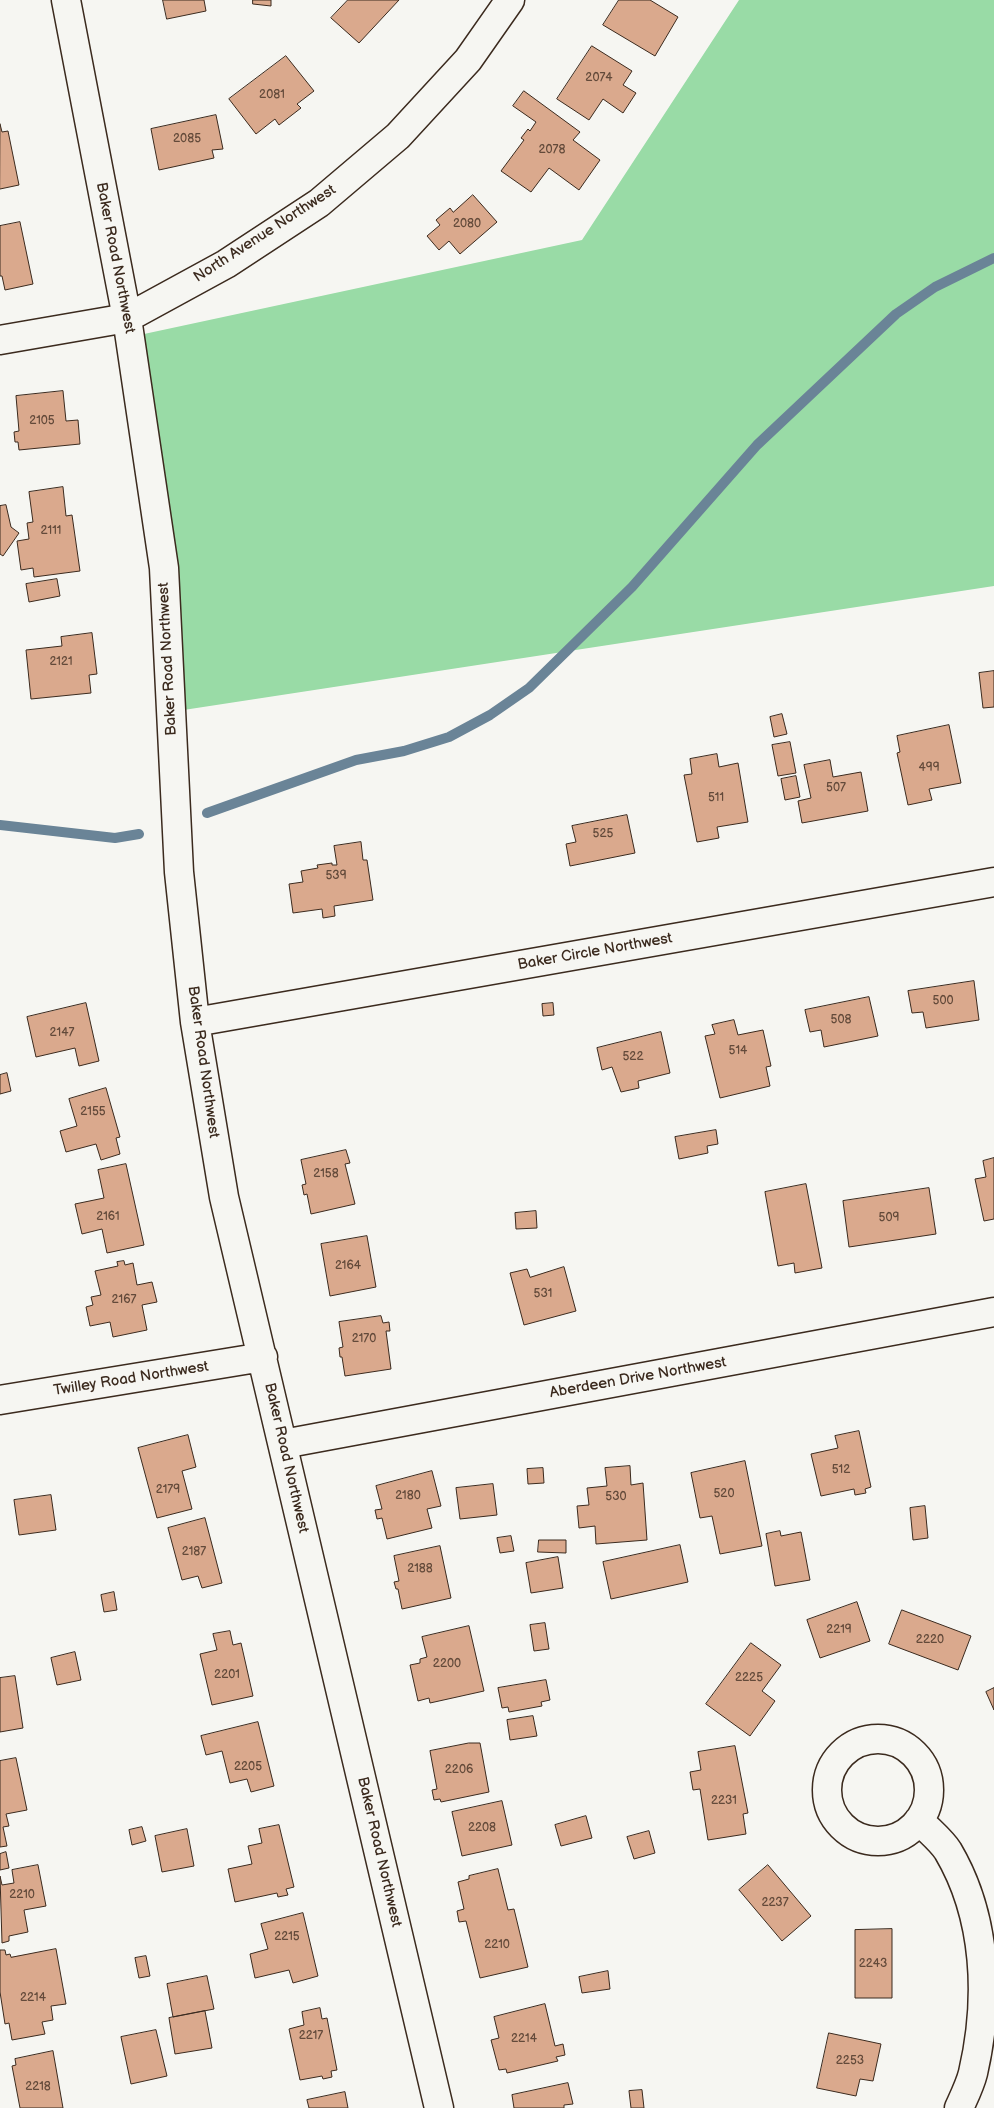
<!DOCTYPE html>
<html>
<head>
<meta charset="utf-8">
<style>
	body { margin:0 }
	canvas { display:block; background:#f6f6f2 }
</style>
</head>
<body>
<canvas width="994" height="2108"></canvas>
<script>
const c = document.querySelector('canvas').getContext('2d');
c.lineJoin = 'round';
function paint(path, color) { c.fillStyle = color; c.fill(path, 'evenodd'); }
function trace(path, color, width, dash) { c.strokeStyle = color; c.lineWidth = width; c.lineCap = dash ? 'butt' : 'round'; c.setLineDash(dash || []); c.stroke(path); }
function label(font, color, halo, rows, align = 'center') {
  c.font = font + ' "Balsamiq Sans",sans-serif'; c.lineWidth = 4.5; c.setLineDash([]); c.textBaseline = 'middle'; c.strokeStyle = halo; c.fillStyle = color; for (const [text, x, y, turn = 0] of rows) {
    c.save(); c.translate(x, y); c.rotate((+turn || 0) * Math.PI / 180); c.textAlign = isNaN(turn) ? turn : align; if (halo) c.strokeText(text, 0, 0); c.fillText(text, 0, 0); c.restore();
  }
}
paint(new Path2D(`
	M739 0H994V586L177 711 144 334 582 240Z`), '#99dba6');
trace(new Path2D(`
	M207 813 356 760 404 751 449 737 490 715 529 688 632 587 757 445 896 314 935 287 994 258
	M0 825 115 838 139 834`), '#6a8497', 10);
const building = new Path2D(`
	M163 0H204L206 11 167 19Z
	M253 0H271V6L253 4Z
	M348 0H399L359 43 331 18Z
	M619 0H650L678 17 655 56 603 25Z
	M592 46 632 71 623 85 636 93 623 113 603 99 589 120 557 99Z
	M286 56 314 91 297 104 301 108 279 125 275 119 256 134 229 99Z
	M524 91 580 132 573 140 600 160 579 190 549 168 531 192 501 171 524 140 521 138 528 129 530 131 536 122 513 106Z
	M216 115 223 149 212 150 214 158 159 170 151 129Z
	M0 124 2 132 8 131 19 185 0 189Z
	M473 195 497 222 460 254 449 241 439 250 427 236 440 225 436 220 450 208 453 212Z
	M20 222 33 284 5 290 2 276H0V226Z
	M63 391 66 421 78 420 80 444 19 450 18 442H15L14 432 19 431 16 396Z
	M63 487 66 516 72 515 80 571 34 577 33 568 21 570 17 541 29 539 27 523 33 522 29 492Z
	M6 505 11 527 19 533 3 556 0 554V506Z
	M57 579 60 596 29 602 26 584Z
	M92 633 97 674 89 675 91 693 31 699 26 650 62 646 61 637Z
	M994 671V707L983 708 979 673Z
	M782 714 787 734 774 737 770 717Z
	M949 725 961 783 929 789 932 800 908 805 897 753 900 752 897 736Z
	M790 742 796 773 778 776 772 745Z
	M717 754 719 767 738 763 748 822 717 827 719 838 697 842 684 775 692 774 690 759Z
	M830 760 833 777 861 772 868 811 802 823 798 801 811 798 804 765Z
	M796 776 800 797 785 800 781 779Z
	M627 815 635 853 570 866 566 844 576 842 572 826Z
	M361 842 363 860H367L373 900 334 906 335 916 323 918 322 909 293 913 289 884 303 882 301 871 318 868 317 865 332 863V865H337L334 846Z
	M974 981 979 1020 926 1028 923 1012 912 1013 908 991Z
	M869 997 878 1036 824 1047 821 1030 810 1032 805 1010Z
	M86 1003 99 1061 79 1066 75 1048 36 1057 27 1017Z
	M553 1003 554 1015 543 1016 542 1004Z
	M734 1020 738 1035 763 1030 771 1066 766 1067 770 1086 720 1098 705 1036 715 1034 712 1025Z
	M661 1032 670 1073 638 1081 639 1088 621 1092 612 1067 602 1070 597 1048Z
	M7 1073 11 1091 0 1094V1075Z
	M106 1088 120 1137 116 1138 120 1154 101 1160 96 1144 66 1152 60 1131 77 1126 69 1099Z
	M716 1130 718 1144 707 1146 708 1153 679 1159 675 1137Z
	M346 1150 350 1163 345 1164 355 1204 311 1214 307 1194 304 1195 302 1185 306 1184 301 1160Z
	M994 1158V1219L984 1221 975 1179 986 1177 983 1161Z
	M126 1164 144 1245 107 1253 102 1229 82 1234 75 1204 104 1198 98 1170Z
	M806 1184 822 1268 795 1273 794 1263 778 1266 765 1192Z
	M929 1188 936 1234 849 1247 843 1201Z
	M536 1211 537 1228 516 1229 515 1213Z
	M367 1236 376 1287 330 1296 321 1244Z
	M124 1261 125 1265 133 1263 137 1285 152 1282 157 1302 142 1305 147 1330 113 1337 110 1322 90 1326 86 1307 93 1305 91 1297 101 1295 95 1271 118 1266 117 1262Z
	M564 1267 576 1311 524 1325 510 1273 527 1269 530 1277Z
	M381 1316 383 1323 389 1322 390 1331H386L391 1369 345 1376 342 1357H340L339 1348 343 1347 339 1322Z
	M859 1431 871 1487 865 1489 866 1493 855 1495 854 1489 821 1496 811 1454 838 1448 835 1436Z
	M188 1435 196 1467 182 1471 192 1509 157 1518 138 1448Z
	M745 1461 762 1546 720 1554 712 1516 700 1518 691 1473Z
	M630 1466 631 1485 643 1483 647 1540 596 1544 595 1526 579 1528 577 1506 589 1505 587 1488 607 1486 605 1468Z
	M543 1468 544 1483 528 1484 527 1469Z
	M432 1471 441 1506 427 1509 432 1528 387 1539 382 1518 377 1519 375 1510 382 1509 376 1486Z
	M493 1484 497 1515 460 1519 456 1488Z
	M51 1495 56 1530 19 1535 14 1500Z
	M925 1506 928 1538 913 1540 910 1508Z
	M205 1518 222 1583 202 1588 198 1576 182 1580 168 1528Z
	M780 1531 781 1536 801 1532 810 1580 775 1586 766 1534Z
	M511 1536 514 1551 500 1553 497 1538Z
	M539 1540H566V1553L538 1552Z
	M680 1545 688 1582 611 1599 603 1562Z
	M440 1546 451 1598 402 1609 398 1589H396L394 1582 399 1581 394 1556Z
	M558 1557 563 1588 531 1593 526 1563Z
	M114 1592 117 1610 104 1612 101 1595Z
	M857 1602 870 1641 820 1658 807 1620Z
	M902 1610 971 1636 958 1670 889 1644Z
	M545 1623 549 1649 534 1651 530 1625Z
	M469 1626 484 1691 430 1703 429 1698 418 1701 410 1665 420 1663V1659L427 1657 422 1637Z
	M230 1631 233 1645 241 1643 253 1696 212 1705 200 1654 217 1650 213 1634Z
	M751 1643 781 1665 762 1691 775 1701 750 1736 706 1704Z
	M75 1652 81 1680 57 1685 51 1658Z
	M15 1676 23 1728 0 1732V1678Z
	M546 1680 550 1700 541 1702 542 1706 509 1712 508 1707 502 1708 498 1688Z
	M994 1688V1710L986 1692Z
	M533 1716 537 1736 510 1740 507 1720Z
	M258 1722 274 1786 251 1792 247 1779 230 1783 222 1751 206 1755 201 1736Z
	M469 1743H480L489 1792 441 1802 440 1799 434 1800 432 1790 437 1789 430 1751Z
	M735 1746 748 1813 743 1814 746 1834 708 1840 700 1789 693 1790 690 1772 701 1770 698 1752Z
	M16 1758 27 1810 6 1814 9 1826 3 1827 7 1846 0 1847V1761Z
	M502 1801 512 1845 462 1856 452 1812Z
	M586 1816 592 1838 561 1846 555 1825Z
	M279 1825 294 1887 286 1889 288 1895 278 1897 277 1893 235 1902 228 1869 252 1864 248 1846 262 1843 259 1829Z
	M142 1827 146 1841 132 1845 129 1830Z
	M187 1829 194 1866 162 1872 155 1836Z
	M649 1831 655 1853 634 1859 627 1837Z
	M6 1852 9 1868 0 1870V1854Z
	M38 1865 46 1906 24 1910 28 1932 9 1936V1941L2 1943 0 1876 2 1885 14 1883 12 1870Z
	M768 1865 811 1916 782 1941 739 1890Z
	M498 1869 508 1910 514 1909 528 1967 480 1978 466 1921 459 1922 457 1911 464 1909 458 1882 469 1879V1876Z
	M303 1913 318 1976 293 1983 289 1970 255 1978 250 1954 268 1949 261 1924Z
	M892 1929V1998H855V1930Z
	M56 1949 66 2004 51 2006 53 2020 42 2022 45 2034 12 2040 9 2023 5 2024 0 1992V1950H5L6 1955 10 1954 11 1957Z
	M146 1956 150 1976 139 1978 135 1958Z
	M608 1971 610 1989 582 1993 579 1977Z
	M207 1976 214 2009 173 2017 167 1984Z
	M545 2004 555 2046 563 2044 565 2055 556 2057 558 2061 507 2073 506 2069 499 2070 491 2040 499 2038 494 2017Z
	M320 2008 322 2019 327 2018 337 2070 331 2071 332 2077 323 2079 322 2076 300 2080 289 2029 304 2025 302 2012Z
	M205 2011 212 2048 175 2054 169 2018Z
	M156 2030 167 2076 131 2084 121 2037Z
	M829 2033 881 2044 873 2081 860 2079 856 2096 817 2088Z
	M53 2051 63 2108H20L12 2066 16 2065 15 2059Z
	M568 2083 573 2104 564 2105V2108H514L512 2095Z
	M642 2090 644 2108H631L629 2091Z
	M345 2092 348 2108H309L307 2100Z`);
paint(building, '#daa98d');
trace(building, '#3b2a1e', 1);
const minor = new Path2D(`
	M66 0 127 318 164 568 179 872 195 1022 224 1197 439 2108
	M0 340 127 318 226 264 319 203 398 136 468 60 510 0
	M195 1022 994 882
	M0 1400 263 1357
	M283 1444 994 1312
	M827 1790a51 51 0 1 1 102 0a51 51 0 1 1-102 0Z
	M919 1820C928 1830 941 1840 948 1851 987 1917 990 1999 973 2073 970 2085 964 2097 959 2108`);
trace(minor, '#3b2a1e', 31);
trace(minor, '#f6f6f2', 28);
label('12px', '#634a3a', null, [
	["2074",599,78],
	["2081",272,95],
	["2085",187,139],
	["2078",552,150],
	["2080",467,224],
	["2105",42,421],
	["2111",51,531],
	["2121",61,662],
	["499",929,768],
	["507",836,788],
	["511",716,798],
	["525",603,834],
	["539",336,876],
	["500",943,1001],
	["508",841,1020],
	["2147",62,1033],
	["514",738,1051],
	["522",633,1057],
	["2155",93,1112],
	["2158",326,1174],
	["2161",108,1217],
	["509",889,1218],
	["2164",348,1266],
	["531",543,1294],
	["2167",124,1300],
	["2170",364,1339],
	["512",841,1470],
	["2179",168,1490],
	["520",724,1494],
	["2180",408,1496],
	["530",616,1497],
	["2187",194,1552],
	["2188",420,1569],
	["2219",839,1630],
	["2220",930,1640],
	["2200",447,1664],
	["2201",227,1675],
	["2225",749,1678],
	["2205",248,1767],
	["2206",459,1770],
	["2231",724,1801],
	["2208",482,1828],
	["2210",22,1895],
	["2237",775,1903],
	["2215",287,1937],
	["2210",497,1945],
	["2243",873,1964],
	["2214",33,1998],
	["2217",311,2036],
	["2214",524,2039],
	["2253",850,2061],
	["2218",38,2087]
]);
label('15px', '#3b2a1e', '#f6f6f2', [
	["North Avenue Northwest",265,234,-33],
	["Baker Road Northwest",115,258,79],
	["Baker Road Northwest",168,659,-93],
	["Baker Circle Northwest",595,952,-10],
	["Baker Road Northwest",203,1062,82],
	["Aberdeen Drive Northwest",638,1378,-10],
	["Twilley Road Northwest",131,1379,-9],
	["Baker Road Northwest",286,1458,77],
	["Baker Road Northwest",379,1852,77]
]);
</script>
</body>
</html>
